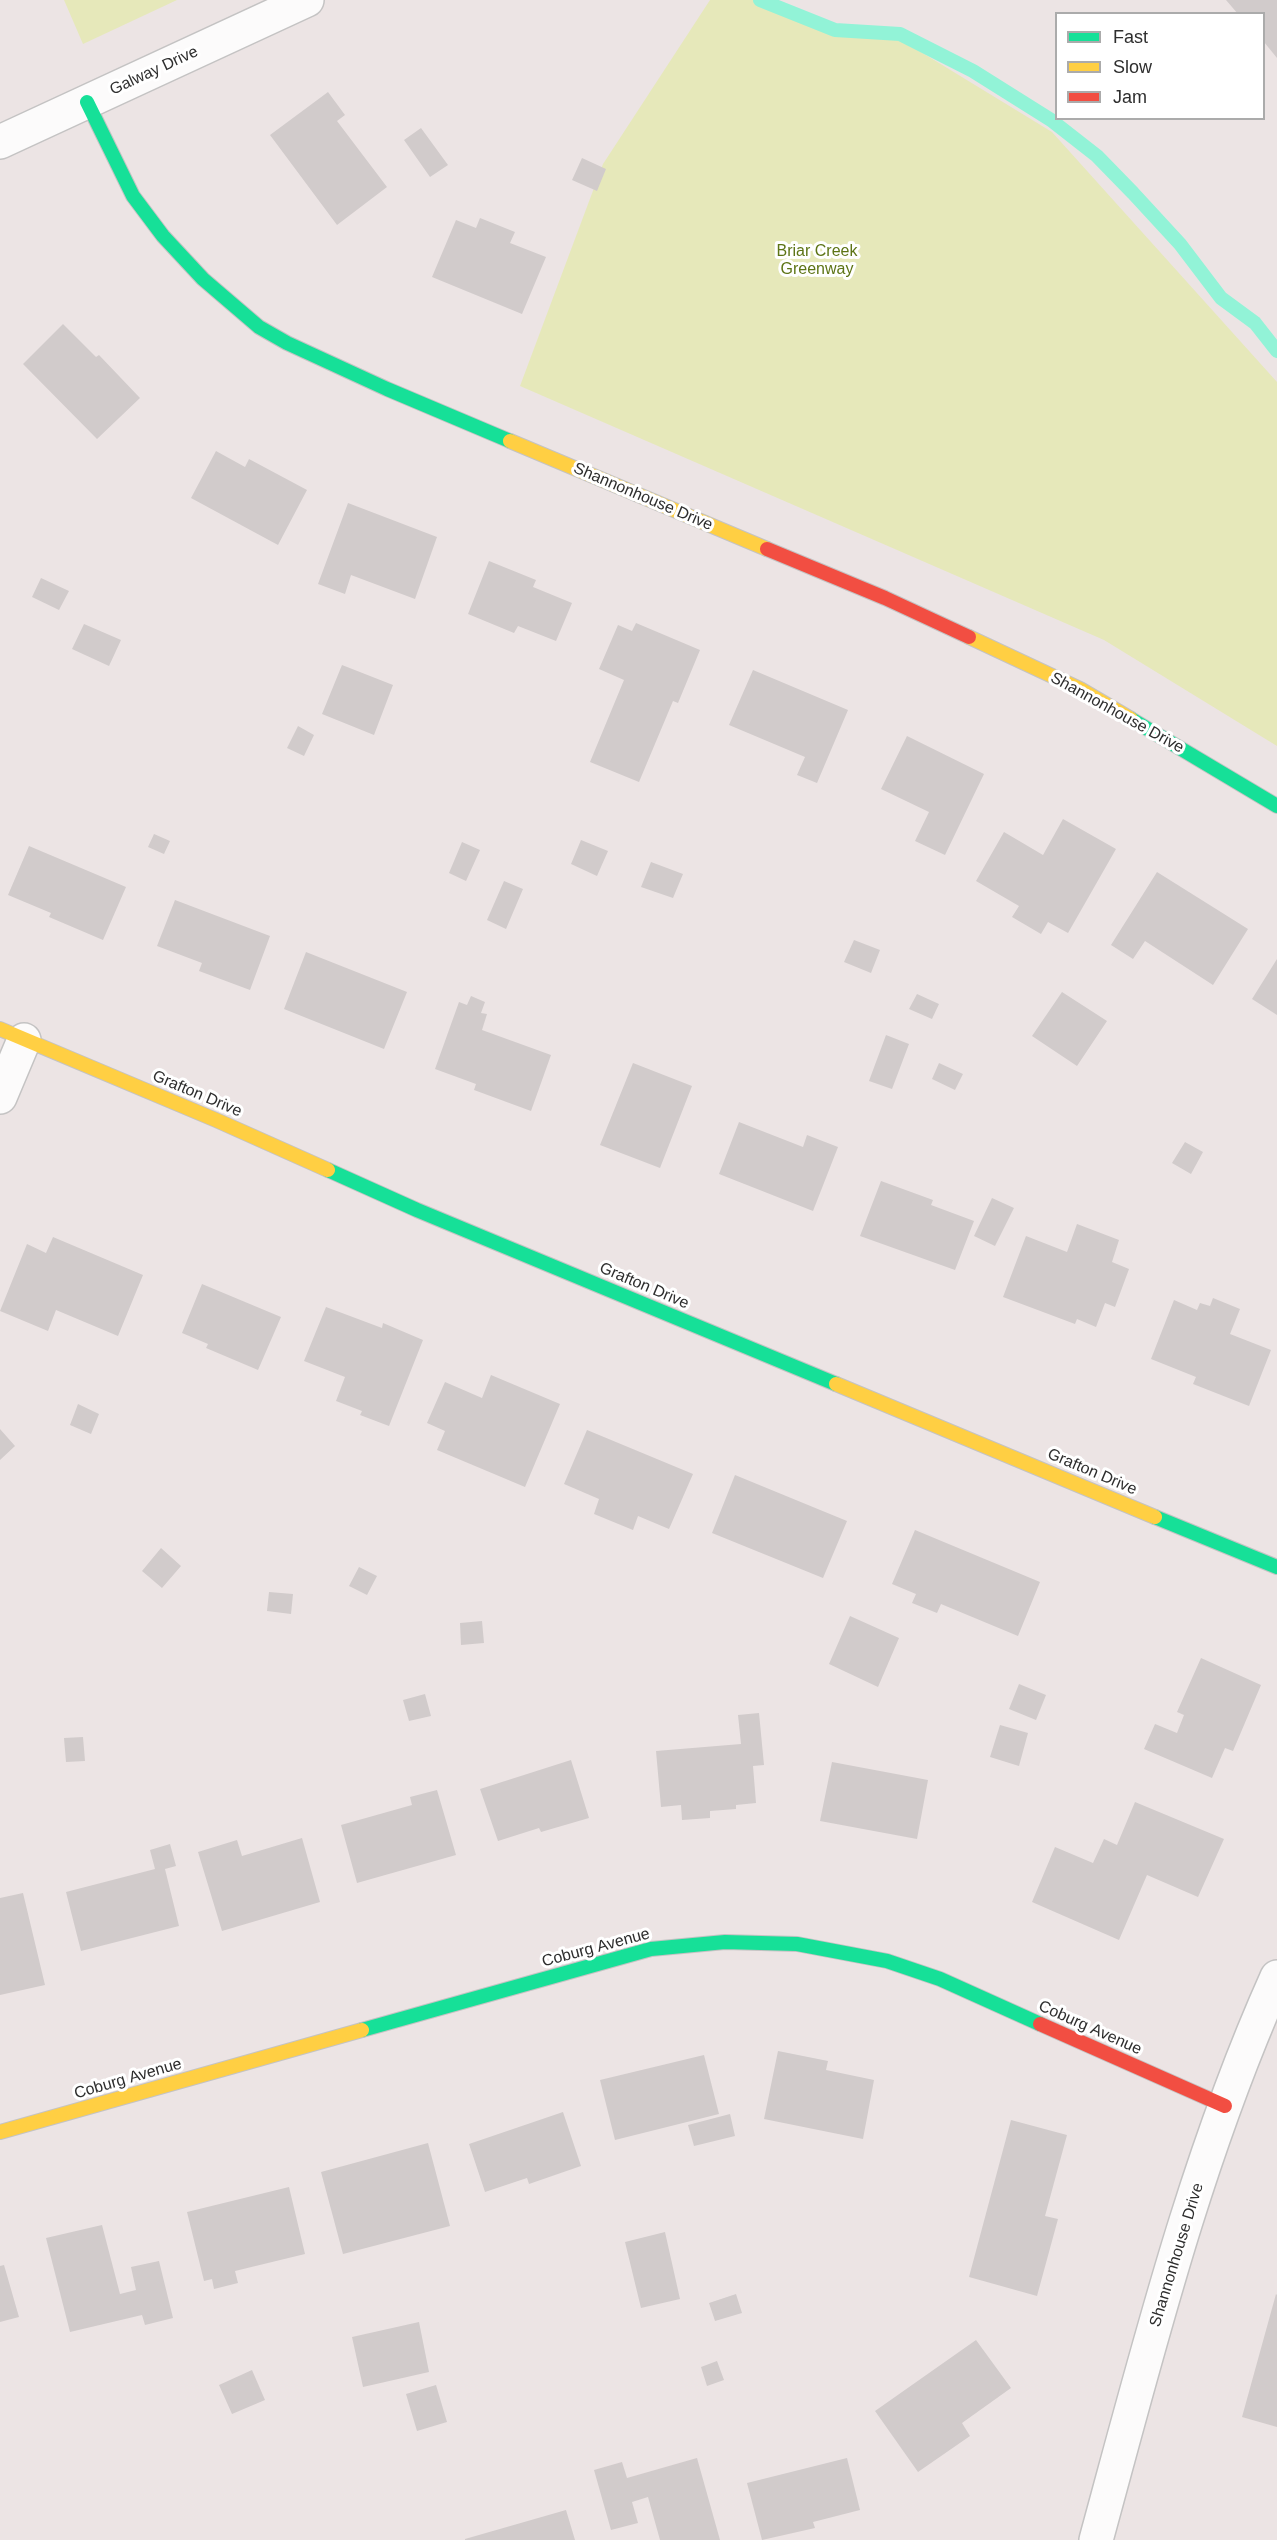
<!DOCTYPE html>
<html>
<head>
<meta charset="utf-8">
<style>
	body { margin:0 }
	#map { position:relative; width:1277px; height:2540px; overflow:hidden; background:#ece4e4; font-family:Helvetica,sans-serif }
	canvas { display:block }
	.legend { position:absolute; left:1055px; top:12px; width:210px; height:108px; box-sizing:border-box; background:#fff; border:2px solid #ababab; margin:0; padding:8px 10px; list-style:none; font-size:18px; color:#2e2e2e }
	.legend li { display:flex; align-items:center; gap:12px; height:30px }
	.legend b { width:30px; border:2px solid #ababab }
</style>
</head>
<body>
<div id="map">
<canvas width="1277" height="2540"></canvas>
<ul class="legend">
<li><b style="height:8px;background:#16e098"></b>Fast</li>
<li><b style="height:8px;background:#ffcf43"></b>Slow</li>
<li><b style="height:8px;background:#f24e42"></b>Jam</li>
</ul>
</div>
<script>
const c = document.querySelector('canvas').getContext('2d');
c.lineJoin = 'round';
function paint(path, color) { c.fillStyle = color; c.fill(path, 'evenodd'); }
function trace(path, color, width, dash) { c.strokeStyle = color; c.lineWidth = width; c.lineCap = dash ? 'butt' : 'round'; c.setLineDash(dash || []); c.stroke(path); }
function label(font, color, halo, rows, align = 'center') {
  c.font = font + ' Helvetica,sans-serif'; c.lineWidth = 6; c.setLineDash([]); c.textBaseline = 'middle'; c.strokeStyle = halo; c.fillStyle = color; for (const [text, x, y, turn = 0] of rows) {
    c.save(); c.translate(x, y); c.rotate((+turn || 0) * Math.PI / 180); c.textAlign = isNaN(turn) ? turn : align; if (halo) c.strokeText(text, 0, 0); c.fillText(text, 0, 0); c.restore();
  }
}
paint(new Path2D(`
	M64 0H177L83 44Z
	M710 0H767L797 21 898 38 1052 132 1277 382V746L1104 640 520 386 603 164Z`), '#e6e8ba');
trace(new Path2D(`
	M760 0 835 30 900 34 973 71 1051 120 1097 156 1133 193 1180 244 1221 298 1255 323 1277 351`), '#92f3d7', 14);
paint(new Path2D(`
	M1226 0H1277V58L1264 42V14H1238Z
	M328 92 345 115 337 121 387 187 337 225 270 135Z
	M421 128 448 165 430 177 404 140Z
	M582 158 606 169 597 191 572 180Z
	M480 218 515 232 510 243 546 257 522 314 432 277 456 220 476 228Z
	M63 324 96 357 99 355 140 398 97 439 23 364Z
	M216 451 245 467 249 459 307 490 278 545 191 498Z
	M348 503 437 537 415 599 351 575 345 594 318 584Z
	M489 561 536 580 533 587 572 603 556 641 518 626 514 633 468 614Z
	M41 578 69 591 59 610 32 597Z
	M636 623 700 650 678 703 673 701 639 782 590 762 624 680 599 669 618 625 632 631Z
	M84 624 121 640 109 666 72 649Z
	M342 665 393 685 374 735 322 714Z
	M753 670 848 710 817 783 797 775 805 757 729 725Z
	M298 726 314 735 304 756 287 748Z
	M907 736 984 774 945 855 915 841 929 812 881 789Z
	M1063 819 1116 849 1068 933 1048 922 1041 934 1012 917 1019 906 976 881 1004 832 1043 855Z
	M154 834 170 841 164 854 148 847Z
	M581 840 608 851 597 876 571 864Z
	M462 842 480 850 466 881 449 873Z
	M29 846 126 887 103 940 49 917 51 913 8 895Z
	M651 862 683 874 673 898 641 887Z
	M1157 872 1248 929 1213 985 1145 941 1133 959 1111 945Z
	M504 881 523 889 506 929 487 920Z
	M175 900 270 936 250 990 199 971 202 963 157 946Z
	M854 940 880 950 871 973 844 962Z
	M306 952 407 992 384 1049 284 1009Z
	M1277 959V1015L1252 999Z
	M1062 992 1107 1021 1077 1066 1032 1036Z
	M917 994 939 1004 932 1019 909 1009Z
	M471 996 485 1002 481 1013 487 1014 482 1030 551 1055 531 1111 474 1090 476 1084 435 1069 459 1002 467 1005Z
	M886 1035 909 1044 892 1089 869 1081Z
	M633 1063 692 1086 660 1168 600 1145Z
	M939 1063 963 1074 955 1090 932 1079Z
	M739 1122 803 1147 807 1135 838 1147 813 1211 719 1174Z
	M1185 1142 1203 1152 1191 1174 1172 1163Z
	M881 1181 933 1200 931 1205 974 1221 955 1270 860 1236Z
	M992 1198 1014 1208 995 1246 974 1236Z
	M1077 1224 1119 1240 1112 1262 1129 1269 1115 1307 1105 1303 1096 1327 1077 1319 1075 1324 1003 1297 1026 1236 1067 1252Z
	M53 1237 143 1275 118 1336 56 1310 48 1331 0 1311 27 1244 46 1253Z
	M202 1284 281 1317 258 1370 206 1348 208 1344 182 1333Z
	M1213 1298 1240 1309 1230 1334 1271 1350 1249 1406 1193 1384 1196 1377 1151 1359 1174 1300 1197 1310 1200 1303 1210 1306Z
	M326 1307 382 1328 383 1323 423 1340 389 1426 360 1415 362 1411 336 1401 345 1377 304 1361Z
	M491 1375 560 1404 525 1487 437 1450 445 1431 427 1423 445 1382 482 1398Z
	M78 1404 99 1414 91 1434 70 1425Z
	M0 1429 15 1446 0 1460Z
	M587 1430 693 1474 669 1529 638 1516 633 1530 594 1514 599 1499 564 1484Z
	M735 1475 847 1521 823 1578 712 1533Z
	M915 1530 1040 1582 1018 1636 941 1604 937 1613 912 1603 916 1594 892 1584Z
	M161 1548 181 1566 162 1588 142 1571Z
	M359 1567 377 1576 367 1595 349 1586Z
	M269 1592 293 1594 291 1614 267 1611Z
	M850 1616 899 1638 878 1687 829 1664Z
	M482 1621 484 1643 461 1645 460 1623Z
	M1201 1658 1261 1685 1233 1751 1225 1748 1212 1778 1144 1749 1155 1724 1177 1733 1184 1715 1177 1712Z
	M1019 1684 1046 1695 1036 1720 1009 1709Z
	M425 1694 431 1716 409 1721 403 1700Z
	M759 1713 764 1765 753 1766 756 1803 736 1805V1809L710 1811V1818L682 1820 681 1805 661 1807 656 1751 741 1744 738 1715Z
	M1000 1725 1028 1733 1019 1766 990 1757Z
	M83 1737 85 1761 66 1762 64 1738Z
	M571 1760 589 1818 541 1832 539 1828 498 1841 480 1789Z
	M832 1762 928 1780 917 1839 820 1821Z
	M437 1790 456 1855 357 1883 341 1825 412 1805 410 1797Z
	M1135 1802 1224 1839 1198 1897 1147 1875 1119 1940 1032 1902 1055 1847 1093 1863 1104 1839 1117 1845Z
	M302 1838 320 1902 222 1931 198 1852 237 1840 242 1856Z
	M170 1844 176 1866 165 1869 179 1926 81 1951 66 1892 155 1869 150 1850Z
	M23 1893 45 1985 0 1995V1898Z
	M778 2051 828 2061 826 2070 874 2080 863 2139 764 2119Z
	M704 2055 719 2114 615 2140 600 2080Z
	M563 2112 581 2166 529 2184 527 2178 485 2192 469 2144Z
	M730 2114 735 2136 694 2146 688 2125Z
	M1011 2120 1067 2135 1045 2216 1058 2219 1037 2296 969 2277Z
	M428 2143 450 2226 343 2254 321 2172Z
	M289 2187 305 2254 235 2271 238 2283 214 2289 212 2279 204 2281 187 2212Z
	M102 2225 120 2294 136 2290 131 2267 159 2261 173 2318 145 2325 142 2315 70 2332 46 2238Z
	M665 2232 680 2299 641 2308 625 2242Z
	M4 2265 19 2317 0 2322V2266Z
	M736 2294 742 2313 715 2321 709 2303Z
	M1276 2294 1277 2295V2427L1242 2417Z
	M419 2322 429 2372 363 2387 352 2337Z
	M976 2340 1011 2388 962 2423 970 2436 918 2472 875 2411Z
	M717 2361 724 2380 707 2386 701 2367Z
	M252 2370 265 2400 232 2414 219 2385Z
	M436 2385 447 2422 417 2431 406 2394Z
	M697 2458 720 2540H660L648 2497 632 2502 638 2523 611 2530 594 2470 622 2462 627 2478Z
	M847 2458 860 2510 813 2522 815 2528 762 2540 747 2483Z
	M566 2510 575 2540H465V2539Z`), '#d1cbcb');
const street = new Path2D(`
	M0 142 307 0
	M0 1097 24 1040
	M1096 2540C1148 2350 1196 2157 1277 1977`);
const fast = new Path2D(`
	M87 102 133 196 163 236 203 279 259 327 287 343 387 389 510 441
	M1131 719 1277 806
	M328 1170 417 1210 836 1384
	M1155 1517 1277 1567
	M362 2030 651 1949 725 1942 797 1944 887 1961 940 1979 1040 2024`);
const slow = new Path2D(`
	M510 441 767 549
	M969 637 1080 689 1131 719
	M0 1029 216 1120 328 1170
	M836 1384 1155 1517
	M0 2132 362 2030`);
const jam = new Path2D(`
	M767 549 885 598 969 637
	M1040 2024 1225 2106`);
trace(street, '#c4c3c3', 36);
trace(fast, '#c4c3c3', 16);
trace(slow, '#c4c3c3', 16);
trace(jam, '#c4c3c3', 16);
trace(street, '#fcfbfb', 33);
trace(fast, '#16e098', 14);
trace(slow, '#ffcf43', 14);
trace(jam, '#f24e42', 14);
label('16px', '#2e2e2e', '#fff', [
	["Galway Drive",154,71,-25],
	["Shannonhouse Drive",643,497,23],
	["Shannonhouse Drive",1117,713,29],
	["Grafton Drive",197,1094,23],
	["Grafton Drive",644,1286,23],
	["Grafton Drive",1092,1472,23],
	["Coburg Avenue",596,1948,-15],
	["Coburg Avenue",1090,2028,24],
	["Coburg Avenue",128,2079,-16],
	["Shannonhouse Drive",1177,2255,-73]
]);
label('16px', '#5d7415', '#fff', [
	["Briar Creek",817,252],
	["Greenway",817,270]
]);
</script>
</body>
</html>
